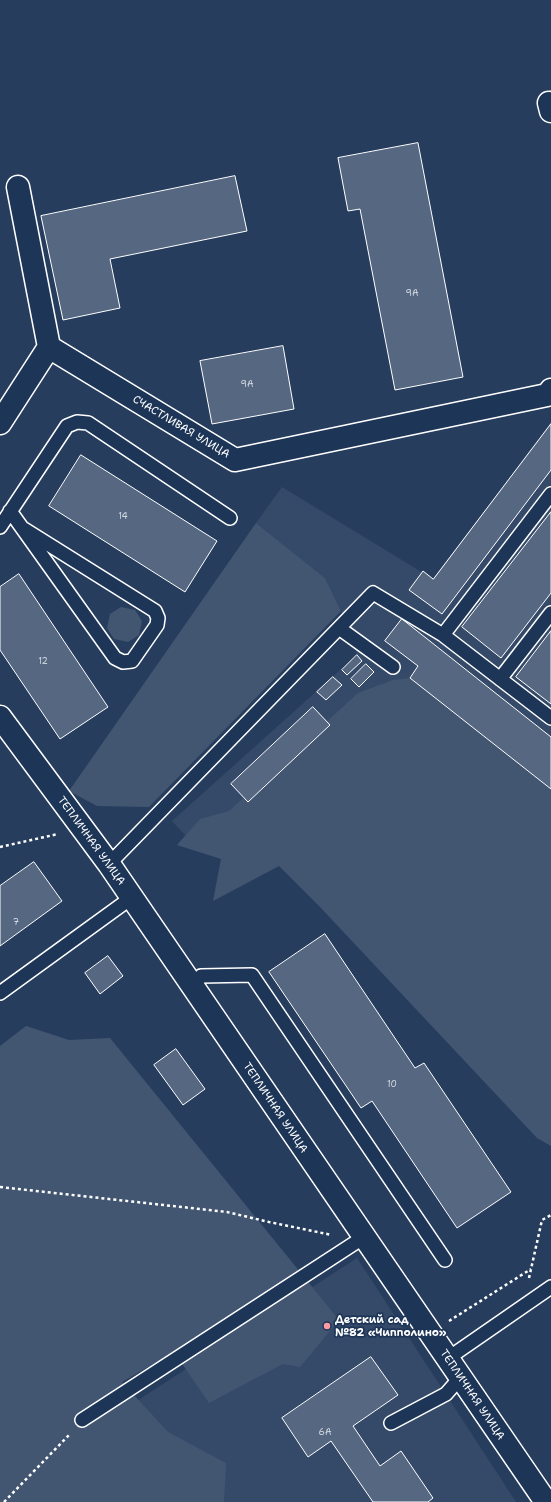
<!DOCTYPE html>
<html>
<head>
<meta charset="utf-8">
<style>
	body { margin:0 }
	canvas { display:block; background:#263d5e }
</style>
</head>
<body>
<canvas width="551" height="1502"></canvas>
<script>
const c = document.querySelector('canvas').getContext('2d');
c.lineJoin = 'round';
function paint(path, color) { c.fillStyle = color; c.fill(path, 'evenodd'); }
function trace(path, color, width, dash) { c.strokeStyle = color; c.lineWidth = width; c.lineCap = dash ? 'butt' : 'round'; c.setLineDash(dash || []); c.stroke(path); }
function label(font, color, halo, rows, align = 'center') {
  c.font = font + ' "Shantell Sans",sans-serif'; c.lineWidth = 3.5; c.setLineDash([]); c.textBaseline = 'middle'; c.strokeStyle = halo; c.fillStyle = color; for (const [text, x, y, turn = 0] of rows) {
    c.save(); c.translate(x, y); c.rotate((+turn || 0) * Math.PI / 180); c.textAlign = isNaN(turn) ? turn : align; if (halo) c.strokeText(text, 0, 0); c.fillText(text, 0, 0); c.restore();
  }
}
paint(new Path2D(`
	M551 422V789L410 678 200 851 172 821 357 655 341 611 325 578 256 523 282 487 433 579Z
	M357 1258 516 1502H135L89 1432Z`), '#344a68');
paint(new Path2D(`
	M256 523 325 578 341 611 149 807 97 806 69 791Z
	M121 607 135 610 142 621 139 635 128 642 114 639 107 628 110 614Z
	M410 678 551 789V1146L537 1138 320 907 279 866 213 901 221 859 177 845 200 819 229 811 358 693 393 680Z
	M26 1026 69 1040 110 1038 339 1320 300 1367 283 1364 209 1403 174 1352 122 1382 168 1432 226 1463 224 1502H0V1046Z`), '#425672');
const building = new Path2D(`
	M418 143 463 377 395 390 360 209 348 211 338 158Z
	M235 176 247 231 110 259 120 308 63 320 41 216Z
	M283 346 294 409 212 424 200 361Z
	M551 424V470L442 614 409 590 423 571 433 579Z
	M81 455 217 541 185 592 49 506Z
	M551 512V593L501 658 462 627Z
	M19 574 108 707 60 739 0 650V587Z
	M402 619 551 737V789L410 678 418 666 385 641Z
	M551 631V704L516 677Z
	M357 655 362 661 347 675 342 670Z
	M366 664 374 672 359 687 351 679Z
	M333 677 342 685 326 700 317 692Z
	M313 707 330 725 248 802 231 784Z
	M34 862 62 901 0 946V886Z
	M325 934 415 1068 424 1063 511 1192 457 1228 372 1101 361 1108 269 972Z
	M108 956 123 976 100 994 85 973Z
	M176 1049 205 1089 183 1105 154 1065Z
	M371 1357 398 1395 353 1426 380 1466 401 1451 433 1498 428 1502H373L331 1441 308 1457 282 1418Z`);
paint(building, '#556781');
trace(building, '#fff', 1);
const service = new Path2D(`
	M10 511 115 658 123 662 132 661 157 625 158 618 155 611 24 529
	M0 527 67 426 77 422 88 423 230 518
	M339 628 393 667
	M443 635 551 494
	M500 679 551 613
	M109 864 373 593 443 635 551 718
	M193 987 201 976 252 975 445 1260
	M0 993 131 898
	M447 1359 551 1287
	M82 1420 364 1237
	M391 1423 446 1394 460 1378`);
const minor = new Path2D(`
	M549 103 551 111
	M18 187 49 347 235 460 547 395 551 390
	M0 423 49 347
	M0 717 109 864 546 1502`);
trace(service, '#fff', 16);
trace(minor, '#fff', 25);
trace(new Path2D(`
	M0 847 58 834
	M0 1187 227 1212 269 1222 332 1235
	M529 1278 542 1220 551 1215
	M449 1321 531 1269
	M4 1502 70 1434`), '#fff', 2.5, [3, 3]);
trace(service, '#1d3557', 13);
trace(minor, '#1d3557', 22);
for (const [x, y, r, color] of [
	[327,1326,4,"#ff9aa2"]
]) { const dot = new Path2D(); dot.arc(x, y, r, 0, 2 * Math.PI); c.fillStyle = color; c.fill(dot); trace(dot, '#1d3557', 1.5); }
label('9px', '#d4d9e0', null, [
	["9А",412,294],
	["9А",247,385],
	["14",123,517],
	["12",43,662],
	["7",16,923],
	["10",392,1085],
	["6А",325,1433]
]);
label('11px', '#fff', '#1d3557', [
	["СЧАСТЛИВАЯ УЛИЦА",181,427,31],
	["ТЕПЛИЧНАЯ УЛИЦА",91,841,54],
	["ТЕПЛИЧНАЯ УЛИЦА",275,1108,56],
	["ТЕПЛИЧНАЯ УЛИЦА",472,1395,56]
]);
label('bold 11px', '#fff', '#1d3557', [
	["Детский сад",335,1320],
	["№82 «Чипполино»",335,1333]
], 'left');
</script>
</body>
</html>
